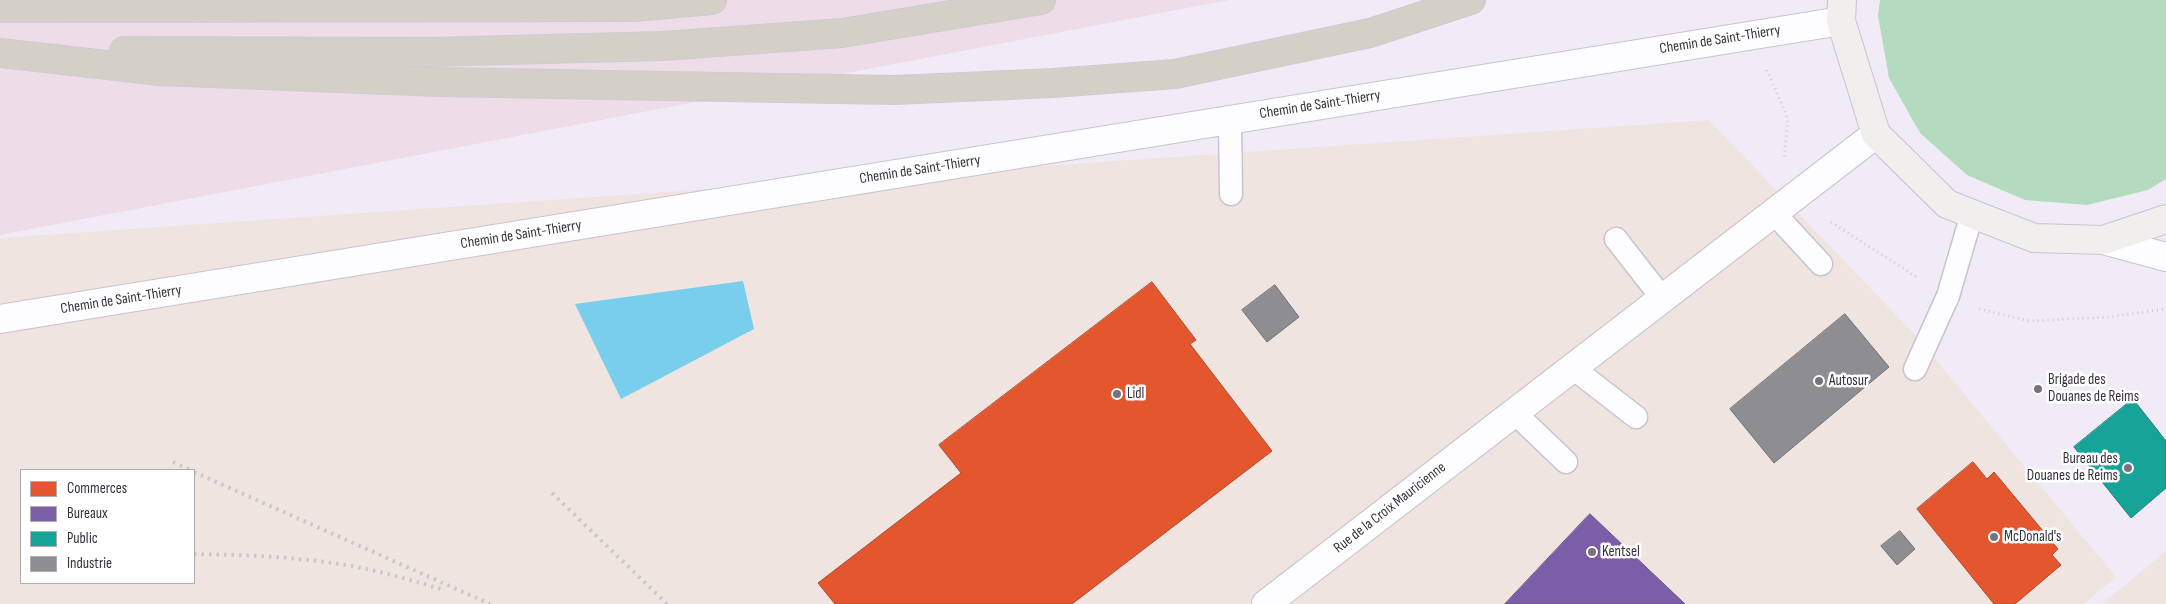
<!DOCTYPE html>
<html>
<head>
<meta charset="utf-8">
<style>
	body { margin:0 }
	#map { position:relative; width:2166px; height:604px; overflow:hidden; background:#f1ebf8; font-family:"Sofia Sans Condensed",sans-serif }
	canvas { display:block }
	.legend { position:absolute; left:20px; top:469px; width:175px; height:115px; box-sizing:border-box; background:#fff; border:1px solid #afadb1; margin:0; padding:6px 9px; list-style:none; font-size:15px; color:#36313d }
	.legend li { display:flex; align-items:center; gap:10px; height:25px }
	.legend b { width:25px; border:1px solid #afadb1 }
</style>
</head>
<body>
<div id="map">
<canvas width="2166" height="604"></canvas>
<ul class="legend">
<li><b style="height:14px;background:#e4572e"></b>Commerces</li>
<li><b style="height:14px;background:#7b5ea7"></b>Bureaux</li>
<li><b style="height:14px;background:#17a398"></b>Public</li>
<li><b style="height:14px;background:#8d8d92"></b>Industrie</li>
</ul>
</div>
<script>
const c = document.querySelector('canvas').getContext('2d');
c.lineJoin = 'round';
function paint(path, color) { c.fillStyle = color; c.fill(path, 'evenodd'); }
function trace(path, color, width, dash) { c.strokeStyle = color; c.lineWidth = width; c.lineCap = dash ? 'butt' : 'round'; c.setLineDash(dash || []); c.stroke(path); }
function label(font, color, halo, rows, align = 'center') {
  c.font = font + ' "Sofia Sans Condensed",sans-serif'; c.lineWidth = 5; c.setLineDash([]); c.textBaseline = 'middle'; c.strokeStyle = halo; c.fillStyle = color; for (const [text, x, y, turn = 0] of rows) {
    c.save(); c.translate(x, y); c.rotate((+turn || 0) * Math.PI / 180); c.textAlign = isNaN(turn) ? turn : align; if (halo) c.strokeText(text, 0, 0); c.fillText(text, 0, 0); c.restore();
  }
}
paint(new Path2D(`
	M0 0H1229L0 235Z`), '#eedde8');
paint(new Path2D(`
	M1709 120 1917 337 2116 577 2084 604H0V238ZM21 470H194V583H21Z
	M2166 551V604H2102Z`), '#efe4df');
paint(new Path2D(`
	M1880 0H2166V179L2148 190 2087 205 2025 200 1967 175 1920 133 1889 78 1878 16Z`), '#b4dbbd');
paint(new Path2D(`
	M743 281 754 329 621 399 575 304Z`), '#78ceec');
const shops = new Path2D(`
	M1152 282 1196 340 1190 344 1272 451 1072 604H835L818 583 961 473 939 445Z
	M1973 462 1987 479 1994 472 2058 549 2052 555 2061 565 2015 604H1994L1917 509Z`);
paint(shops, '#e4572e');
trace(shops, '#b04c32', 1);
const offices = new Path2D(`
	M1590 514 1685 604H1505Z`);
paint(offices, '#7b5ea7');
trace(offices, '#665087', 1);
const public = new Path2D(`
	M2133 399 2166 441V488L2131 518 2074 447Z`);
paint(public, '#17a398');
trace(public, '#20817d', 1);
const industry = new Path2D(`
	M1275 285 1299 317 1267 342 1242 310Z
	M1845 314 1889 367 1774 463 1730 409Z
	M1900 531 1915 549 1897 565 1881 546Z`);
paint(industry, '#8d8d92');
trace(industry, '#737178', 1);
const lane = new Path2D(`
	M1230 120 1231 194
	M1774 213 1821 264
	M1616 239 1662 298
	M1573 368 1636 417
	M1915 369 1948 296 1972 214
	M1515 413 1566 462`);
const street = new Path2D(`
	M2103 240 2166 257
	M0 319 1841 21
	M1266 604 1876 134`);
const secondary = new Path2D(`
	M1842 0 1841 21 1876 134 1947 204 2034 238 2103 240 2166 219`);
const highway = new Path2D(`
	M0 8 634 7 712 0
	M124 51 430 52 663 46 842 33 1041 0
	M0 53 160 71 439 82 895 90 1053 83 1175 74 1370 33 1471 0`);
trace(lane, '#c9c3cf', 25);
trace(street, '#c9c3cf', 30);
trace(secondary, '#c9c3cf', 30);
trace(highway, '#cecbd2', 30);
trace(new Path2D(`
	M1767 70 1788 119 1784 159
	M1831 222 1918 278
	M1979 309 2030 321 2108 317 2166 309`), '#d0cdd2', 3, [1, 4]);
trace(lane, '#fdfcfe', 22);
trace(street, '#fdfcfe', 28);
trace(secondary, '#f1eeee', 28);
trace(highway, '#d4d0c8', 28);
trace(new Path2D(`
	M173 462 190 470
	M194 472 490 604
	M552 493 667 604
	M194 554C240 555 286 556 332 563 370 568 408 579 444 590`), '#c9c7cb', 4, [2.5, 5]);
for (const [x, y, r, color] of [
	[1819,381,5,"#77727e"],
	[2038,389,5,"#77727e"],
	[1117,394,5,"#77727e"],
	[2128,468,5,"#77727e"],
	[1994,537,5,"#77727e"],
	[1592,552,5,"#77727e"]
]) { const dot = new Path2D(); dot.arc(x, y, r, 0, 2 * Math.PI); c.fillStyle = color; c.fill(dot); trace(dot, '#fff', 2); }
label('15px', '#36313d', '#fff', [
	["Chemin de Saint-Thierry",1720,40,-9],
	["Chemin de Saint-Thierry",1320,105,-9],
	["Chemin de Saint-Thierry",920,170,-9],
	["Chemin de Saint-Thierry",521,235,-9],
	["Chemin de Saint-Thierry",121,300,-9],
	["Rue de la Croix Mauricienne",1390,508,-38]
]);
label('15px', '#36313d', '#fff', [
	["Brigade des",2048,380],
	["Douanes de Reims",2048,397],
	["Autosur",1829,381],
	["Lidl",1127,394],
	["Bureau des",2118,459,"right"],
	["Douanes de Reims",2118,476,"right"],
	["McDonald's",2004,537],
	["Kentsel",1602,552]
], 'left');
</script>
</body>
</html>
